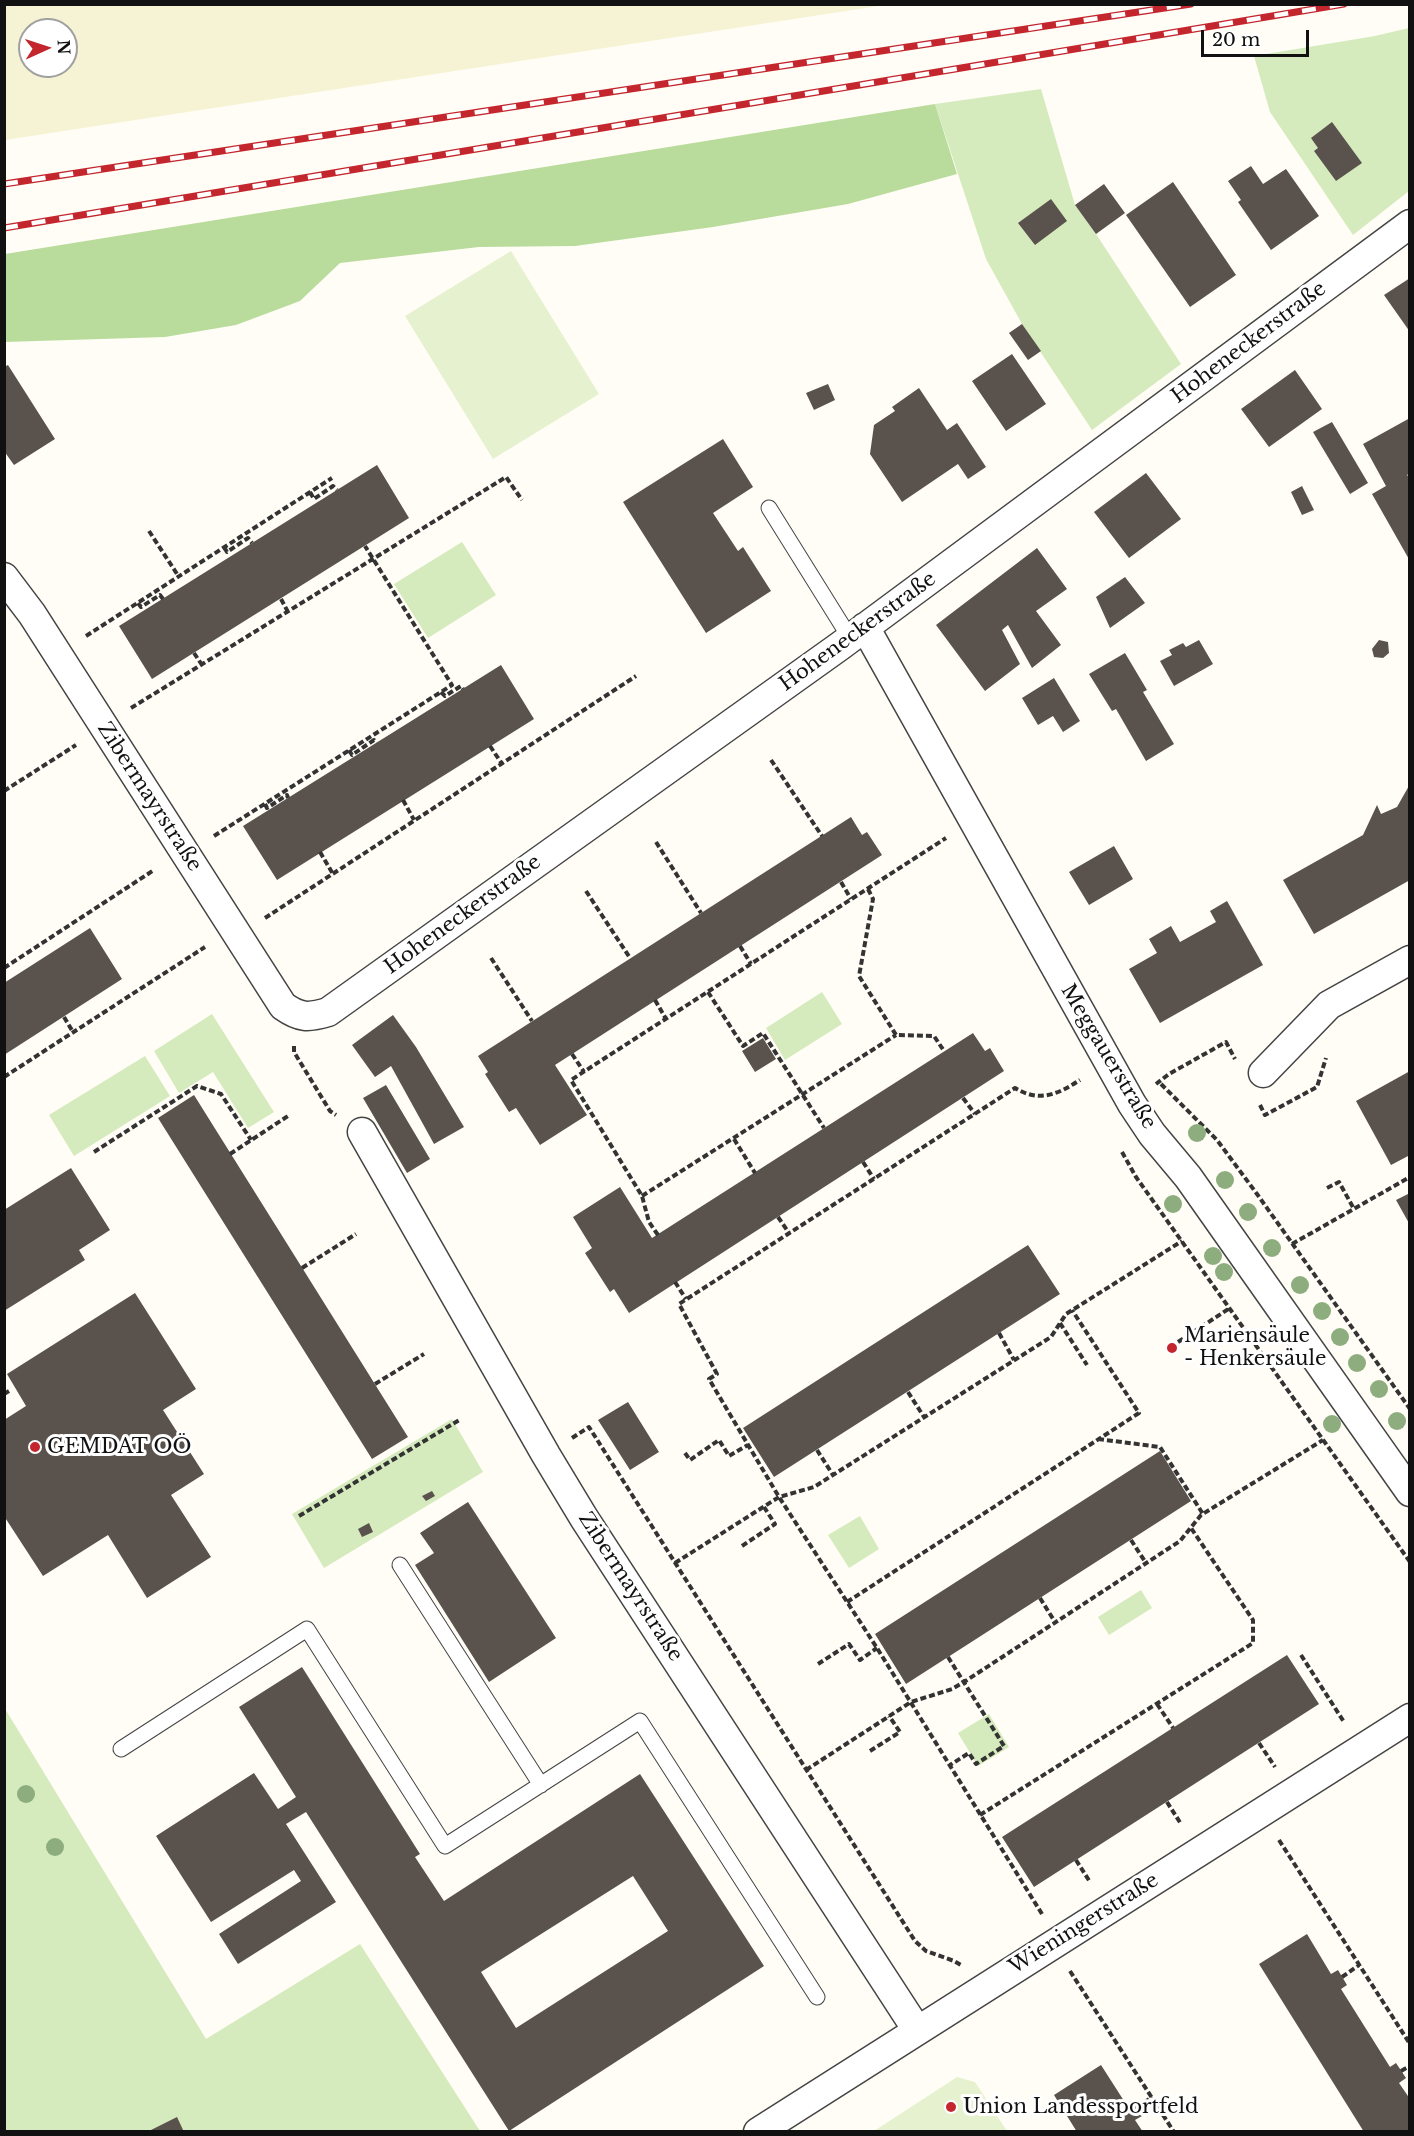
<!DOCTYPE html>
<html>
<head>
<meta charset="utf-8">
<style>
	body { margin:0 }
	#map { position:relative; width:1414px; height:2136px; overflow:hidden; background:#fffdf5; font-family:"Libre Baskerville",serif }
	canvas { display:block }
	.frame { position:absolute; inset:0; border:6px solid #111; pointer-events:none }
	.north { position:absolute; left:18px; top:18px; width:60px; height:60px; box-sizing:border-box; background:#fff; border:2px solid #a0a0a0; border-radius:50%; rotate:87deg; font-size:16px; font-weight:700; line-height:24px; text-align:center; color:#111 }
	.north::after { content:''; display:block; margin:auto; width:21px; height:27px; background:#c4262e; clip-path:polygon(50% 0,100% 100%,50% 72%,0 100%) }
	.scale { position:absolute; left:1201px; top:30px; width:108px; height:27px; box-sizing:border-box; border:3px solid #111; border-top:0; padding-left:8px; font-size:18px; line-height:21px; white-space:nowrap; color:#111; -webkit-text-stroke:4px #fff; paint-order:stroke }
</style>
</head>
<body>
<div id="map">
<canvas width="1414" height="2136"></canvas>
<div class="frame"></div>
<div class="north">N</div>
<div class="scale">20 m</div>
</div>
<script>
const c = document.querySelector('canvas').getContext('2d');
c.lineJoin = 'round';
function paint(path, color) { c.fillStyle = color; c.fill(path, 'evenodd'); }
function trace(path, color, width, dash) { c.strokeStyle = color; c.lineWidth = width; c.lineCap = dash ? 'butt' : 'round'; c.setLineDash(dash || []); c.stroke(path); }
function label(font, color, halo, rows, align = 'center') {
  c.font = font + ' "Libre Baskerville",serif'; c.lineWidth = 6; c.setLineDash([]); c.textBaseline = 'middle'; c.strokeStyle = halo; c.fillStyle = color; for (const [text, x, y, turn = 0] of rows) {
    c.save(); c.translate(x, y); c.rotate((+turn || 0) * Math.PI / 180); c.textAlign = isNaN(turn) ? turn : align; if (halo) c.strokeText(text, 0, 0); c.fillText(text, 0, 0); c.restore();
  }
}
paint(new Path2D(`
	M5 4H885V5L5 140ZM30 30H66V66H30Z`), '#f6f3d4');
paint(new Path2D(`
	M1409 28V191L1353 235 1270 112 1254 56 1375 36Z
	M1041 89 1075 205 1096 234 1181 364 1092 430 1022 324 986 259 935 104Z
	M462 542 496 595 428 638 394 584Z
	M822 992 842 1024 785 1060 766 1028Z
	M212 1014 274 1112 248 1128 213 1072 179 1093 154 1051Z
	M145 1056 170 1096 74 1156 49 1115Z
	M452 1419 483 1472 324 1568 292 1514Z
	M860 1516 879 1549 849 1568 828 1535Z
	M1141 1590 1152 1608 1109 1635 1098 1617Z
	M4 1707 206 2039 360 1944 480 2131H5Z
	M989 1714 1009 1747 978 1766 958 1733Z`), '#d5ebbd');
paint(new Path2D(`
	M935 104 957 174 848 204 713 227 575 246 479 247 340 263 300 301 236 325 165 337 5 342V254Z`), '#b9dc9c');
paint(new Path2D(`
	M511 251 599 394 493 459 405 316Z
	M957 2077 975 2082 1007 2131H874Z`), '#e6f2cf');
paint(new Path2D(`
	M1332 122 1362 163 1336 181 1314 151 1318 148 1311 138Z
	M1251 166 1263 184 1286 169 1319 216 1271 250 1238 202 1241 200 1228 181Z
	M1173 182 1236 275 1190 307 1126 215Z
	M1104 184 1125 213 1096 234 1075 205Z
	M1051 199 1067 221 1035 245 1018 223Z
	M1410 278V332L1384 295Z
	M1022 324 1041 351 1028 360 1009 333Z
	M1012 354 1046 404 1006 431 972 381Z
	M8 365 55 439 14 465 4 451V367Z
	M1295 370 1322 409 1269 447 1241 409Z
	M828 384 835 400 814 410 806 393Z
	M919 388 947 430 957 423 986 467 968 479 958 464 902 502 870 454 874 425 895 411 892 407Z
	M1410 418V473L1407 475 1410 478V561L1372 494 1386 486 1363 444Z
	M1332 422 1368 483 1350 494 1313 432Z
	M723 439 753 487 713 513 738 551 743 547 771 591 706 633 623 502Z
	M377 465 409 518 152 679 119 626Z
	M1146 473 1181 519 1129 558 1094 512Z
	M1302 486 1314 510 1302 515 1291 492Z
	M1037 548 1067 589 1036 611 1061 645 1032 668 1008 625 1002 630 1020 664 985 691 936 625Z
	M1125 577 1145 603 1110 628 1096 597Z
	M1199 640 1213 664 1174 686 1160 661 1172 655 1169 650 1183 643 1186 647Z
	M1379 640 1388 642 1389 653 1383 658 1374 657 1372 649Z
	M1125 653 1147 690 1143 692 1174 744 1146 761 1116 709 1112 711 1089 674Z
	M501 665 534 719 277 880 243 826Z
	M1054 678 1080 721 1063 732 1053 716 1038 725 1022 698Z
	M1410 784V880L1314 934 1283 880 1363 835 1377 805 1381 814 1397 807Z
	M851 817 862 835 867 832 882 855 555 1065 587 1115 540 1145 516 1108 509 1112 485 1074 488 1072 478 1056Z
	M1114 846 1133 879 1089 905 1069 872Z
	M1227 901 1263 965 1160 1023 1129 969 1157 953 1149 939 1171 926 1180 942 1216 922 1210 911Z
	M90 928 122 979 4 1055V983Z
	M393 1015 416 1047 464 1127 434 1144 391 1066 375 1077 352 1045Z
	M973 1033 985 1051 990 1048 1004 1071 629 1313 614 1289 610 1292 585 1253 592 1248 573 1217 620 1187 652 1238Z
	M763 1038 776 1059 755 1072 742 1051Z
	M1410 1071V1155L1391 1165 1356 1101Z
	M386 1085 430 1159 407 1173 363 1098Z
	M194 1095 408 1437 372 1459 158 1118Z
	M71 1168 110 1230 79 1250 85 1260 4 1311V1210Z
	M1410 1193V1225L1396 1200Z
	M1028 1245 1060 1294 774 1477 743 1428Z
	M135 1293 196 1389 163 1410 204 1474 171 1495 211 1557 147 1598 108 1535 43 1576 4 1516V1420L26 1406 7 1374Z
	M628 1402 659 1452 630 1470 598 1420Z
	M1160 1451 1191 1501 906 1684 875 1634Z
	M432 1491 435 1496 426 1501 422 1496Z
	M468 1502 556 1638 489 1682 415 1565 434 1553 420 1533Z
	M369 1523 373 1532 362 1537 358 1529Z
	M1287 1655 1319 1704 1034 1887 1002 1837Z
	M302 1667 420 1854 415 1857 444 1901 640 1774 764 1966 509 2131 306 1812 286 1824 336 1902 238 1964 219 1934 301 1881 294 1870 211 1922 156 1836 254 1773 278 1809 296 1797 239 1707ZM633 1876 668 1931 516 2028 481 1972Z
	M1307 1934 1331 1974 1338 1970 1347 1985 1341 1989 1390 2067 1396 2063 1406 2078 1399 2083 1410 2099V2132H1364L1259 1964Z
	M1101 2065 1126 2104 1132 2100 1142 2116 1135 2120 1143 2132H1077L1054 2095Z
	M177 2117 184 2132H147Z`), '#5a524d');
const service = new Path2D(`
	M769 508 850 638
	M400 1565 541 1785
	M121 1749 307 1629 445 1846 640 1721 817 1997`);
const minor = new Path2D(`
	M4 577 32 614 283 1006C300 1018 308 1018 328 1012L840 646 1410 224
	M865 627 1132 1104 1152 1134 1188 1177 1410 1492
	M1263 1073 1329 1005 1410 960
	M362 1132 546 1455 584 1518 917 2030
	M758 2132 1410 1718`);
trace(service, '#444', 17);
trace(minor, '#444', 31);
trace(new Path2D(`
	M310 492 314 499 333 486 337 490
	M149 531 179 577
	M224 547 227 552 248 538 252 543
	M281 599 288 612
	M138 603 141 607 160 595 163 599
	M86 636 332 478
	M194 653 202 665
	M441 692 445 696 461 686 463 689
	M131 708 506 477 522 500
	M490 746 502 764
	M349 750 352 755 374 740 376 743
	M771 760 822 836
	M4 791 76 745
	M403 800 414 820
	M265 804 267 808 287 795 288 798
	M214 836 452 685 365 546
	M656 842 701 913
	M320 852 333 874
	M841 882 851 899
	M868 889 873 899 859 976 896 1035 934 1036 944 1051
	M586 891 630 958
	M265 918 636 676
	M740 946 751 964
	M491 958 532 1021
	M4 968 154 870
	M708 992 743 1046 763 1033 824 1128
	M655 1000 666 1019
	M64 1017 73 1032
	M294 1046V1052L330 1111 336 1115
	M572 1054 584 1072
	M4 1077 205 947
	M1156 1084 1169 1074 1226 1042 1235 1059
	M1161 1084 1217 1140 1257 1194 1410 1409
	M963 1098 975 1114
	M1260 1105 1265 1115 1317 1087 1326 1058
	M734 1139 755 1173
	M94 1152 197 1086 221 1094 251 1140
	M1122 1152 1136 1177 1410 1562
	M230 1154 288 1116
	M863 1162 874 1179
	M1327 1188 1339 1182 1354 1209
	M642 1196 896 1035
	M778 1217 789 1233
	M658 1235 649 1222 642 1196 571 1080 946 838
	M1292 1244 1410 1177
	M302 1268 356 1234
	M675 1282 686 1299
	M1060 1323 1087 1365
	M999 1333 1014 1360
	M1178 1342 1230 1308
	M375 1384 424 1354
	M908 1392 924 1417
	M4 1394 9 1391
	M572 1438 589 1427 915 1941 926 1951 954 1961 961 1965
	M1098 1439 1160 1447 1203 1514
	M817 1450 833 1475
	M685 1453 690 1460 719 1440 729 1456 748 1445
	M299 1516 461 1419
	M1131 1540 1146 1563
	M742 1546 775 1524 764 1507
	M675 1563 779 1497 814 1487 1051 1337 1066 1314 1182 1241
	M1040 1598 1055 1622
	M847 1602 1139 1413 1072 1310
	M1301 1655 1344 1722
	M948 1657 1004 1746 976 1764 969 1753 950 1765
	M818 1664 849 1644 860 1660 877 1648
	M1157 1704 1173 1728
	M1259 1743 1275 1767
	M870 1751 900 1732 889 1716
	M806 1770 911 1702 952 1689 964 1682 1180 1541 1201 1515 1323 1440
	M1167 1802 1181 1824
	M980 1815 1253 1643V1620L1191 1528
	M1279 1840 1410 2044
	M1076 1860 1090 1882
	M1042 1914 877 1648 779 1497 709 1379 717 1374 679 1304 1015 1088C1040 1103 1058 1094 1080 1080
	M1070 1971 1174 2132
	M1342 1977 1359 1965
	M1401 2071 1410 2066
	M1137 2108 1152 2097`), '#333', 4, [6, 3]);
trace(service, '#fff', 15);
trace(minor, '#fff', 28);
const rail = new Path2D(`
	M4 184 1191 4
	M4 228 1344 4`);
trace(rail, '#c4262e', 7);
trace(rail, '#fff', 4.5, [14]);
c.fillStyle = '#8dad7f';
for (const [x, y] of [
	[1197,1133],
	[1225,1180],
	[1173,1204],
	[1248,1212],
	[1272,1248],
	[1213,1256],
	[1224,1272],
	[1300,1285],
	[1322,1311],
	[1340,1337],
	[1357,1363],
	[1379,1389],
	[1397,1421],
	[1332,1424],
	[26,1794],
	[55,1847]
]) { c.beginPath(); c.arc(x, y, 9, 0, 2 * Math.PI); c.fill(); }
for (const [x, y, r, color] of [
	[1172,1348,6,"#c4262e"],
	[35,1447,6,"#c4262e"],
	[951,2107,6,"#c4262e"]
]) { const dot = new Path2D(); dot.arc(x, y, r, 0, 2 * Math.PI); c.fillStyle = color; c.fill(dot); trace(dot, '#fff', 2); }
label('20px', '#111', '#fff', [
	["Hoheneckerstraße",1249,343,-37],
	["Hoheneckerstraße",858,632,-36],
	["Zibermayrstraße",149,797,57],
	["Hoheneckerstraße",463,915,-36],
	["Meggauerstraße",1108,1057,59],
	["Zibermayrstraße",630,1587,57],
	["Wieningerstraße",1084,1924,-32]
]);
label('20px', '#111', '#fff', [
	["Mariensäule",1184,1336],
	["- Henkersäule",1184,1359],
	["GEMDAT OÖ",47,1447],
	["Union Landessportfeld",963,2107]
], 'left');
</script>
</body>
</html>
